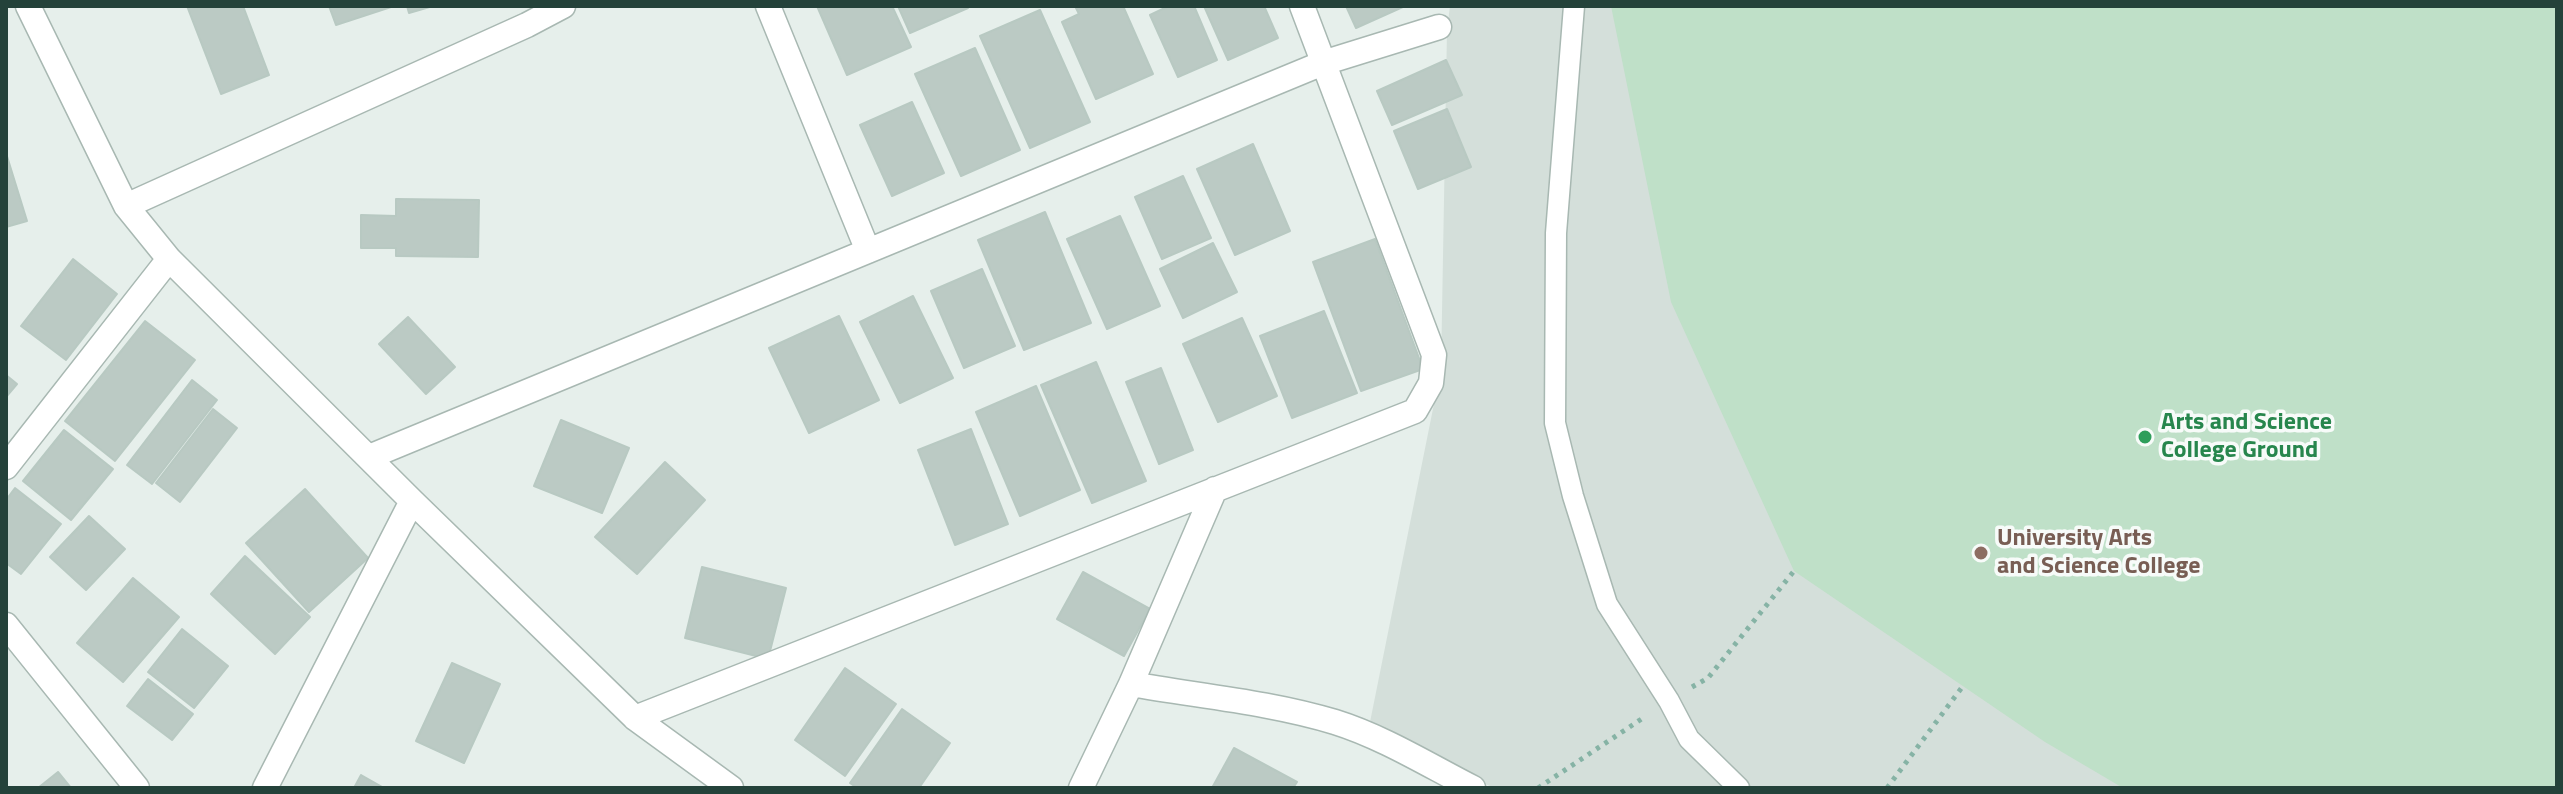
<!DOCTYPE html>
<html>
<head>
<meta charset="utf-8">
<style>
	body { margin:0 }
	#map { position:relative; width:2563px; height:794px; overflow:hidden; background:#e6efeb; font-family:"Titillium Web",sans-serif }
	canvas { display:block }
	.frame { position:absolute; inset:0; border:8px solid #24423a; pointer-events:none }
</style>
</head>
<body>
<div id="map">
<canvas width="2563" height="794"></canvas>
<div class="frame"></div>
</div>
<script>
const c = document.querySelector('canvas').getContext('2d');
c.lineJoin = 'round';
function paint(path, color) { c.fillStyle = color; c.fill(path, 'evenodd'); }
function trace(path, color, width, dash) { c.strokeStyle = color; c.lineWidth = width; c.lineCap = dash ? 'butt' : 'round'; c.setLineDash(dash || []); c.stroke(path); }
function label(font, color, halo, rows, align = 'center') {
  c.font = font + ' "Titillium Web",sans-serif'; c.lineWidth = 7; c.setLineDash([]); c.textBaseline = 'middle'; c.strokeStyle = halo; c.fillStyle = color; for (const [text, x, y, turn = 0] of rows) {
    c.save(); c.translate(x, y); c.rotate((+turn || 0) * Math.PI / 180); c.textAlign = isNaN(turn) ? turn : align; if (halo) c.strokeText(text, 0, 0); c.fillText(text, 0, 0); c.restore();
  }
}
paint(new Path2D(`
	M1450 6H2557V788H1495L1367 737 1441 369 1447 30Z`), '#d4dfda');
paint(new Path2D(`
	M1611 6H2557V788H2123L2045 742 1794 571 1671 302Z`), '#bfe0c8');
const building = new Path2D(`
	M187 6H243L269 75 221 94Z
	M329 6H394L336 25Z
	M407 6H433L409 13Z
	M817 6H892L911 47 847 75Z
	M898 6H967L968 8 910 33Z
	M1075 6H1123L1153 74 1096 99 1062 22 1079 14Z
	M1169 6H1194L1217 60 1178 77 1150 15Z
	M1204 6H1264L1278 38 1228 60Z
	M1346 6H1405L1356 28Z
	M1040 10 1090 122 1030 148 980 36Z
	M975 48 1020 150 961 176 915 74Z
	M1446 60 1462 95 1392 125 1377 91Z
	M912 102 944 173 892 196 860 125Z
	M1447 109 1471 167 1418 189 1394 131Z
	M1253 144 1290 231 1235 255 1197 169Z
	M6 153 27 221 6 227Z
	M1183 176 1211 238 1162 259 1135 197Z
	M396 199 479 200 478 257 396 256V248H361V215L396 216Z
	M1045 212 1091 323 1024 350 978 240Z
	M1120 216 1160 306 1107 329 1067 239Z
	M1375 239 1423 369 1361 391 1313 262Z
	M1213 243 1237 292 1183 318 1160 269Z
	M73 259 117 294 66 360 21 326Z
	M982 269 1015 346 964 368 931 291Z
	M913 296 953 378 900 403 860 322Z
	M1324 311 1357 393 1292 418 1260 336Z
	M839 316 879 400 809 433 769 348Z
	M408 317 455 367 426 394 379 344Z
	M1242 318 1277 396 1218 422 1183 344Z
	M145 321 195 360 115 461 65 421Z
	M1096 362 1146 481 1092 503 1041 385Z
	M1161 368 1193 450 1159 464 1126 382Z
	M6 375 17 384 6 397Z
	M192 380 217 400 152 484 127 465Z
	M1036 386 1080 490 1020 516 976 412Z
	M213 409 237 428 180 502 156 483Z
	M561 420 629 448 602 513 534 486Z
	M971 429 1008 524 955 545 918 450Z
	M64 430 113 469 71 520 23 481Z
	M665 462 705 500 637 574 595 537Z
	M15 488 61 524 21 574 6 563V500Z
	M305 489 368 558 309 612 246 543Z
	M89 516 125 549 86 590 50 557Z
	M245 556 310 617 275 654 211 594Z
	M702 567 786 588 768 659 685 638Z
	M1083 572 1150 609 1124 656 1057 619Z
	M133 578 179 617 123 682 77 643Z
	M182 629 228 666 194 708 148 672Z
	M452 663 500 684 464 763 416 741Z
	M845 668 896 704 845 776 795 740Z
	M148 679 193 714 172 740 127 706Z
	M902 709 950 743 919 788H857L850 783Z
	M1234 748 1297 782 1293 788H1212Z
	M58 772 71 788H38Z
	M361 775 384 788H354Z`);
paint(building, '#bbcac4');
trace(building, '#b8c9c2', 2);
const service = new Path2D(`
	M1574 6 1556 233 1555 423 1573 496 1607 604 1669 701 1689 739 1739 788`);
const minor = new Path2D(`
	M28 6 126 206 169 259 412 501 635 718 731 788
	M768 6 868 251
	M126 206 527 25 563 6
	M369 457 1323 63 1439 27
	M6 467 169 259
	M6 625 137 788
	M1131 684C1198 696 1269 702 1335 722 1383 737 1428 765 1473 788
	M635 718 1415 411 1431 383 1434 355 1302 6
	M265 788 412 501
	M1081 788 1131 684 1215 489`);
trace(service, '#a8b8b2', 23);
trace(minor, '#a8b8b2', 27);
trace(new Path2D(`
	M1692 687 1708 678 1794 571
	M1538 788 1643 718
	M1887 788 1963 686`), '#86b3a5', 5, [4, 6]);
trace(service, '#fff', 20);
trace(minor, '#fff', 24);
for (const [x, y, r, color] of [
	[2145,437,8,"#2e9e5b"],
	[1981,553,8,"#8d6e63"]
]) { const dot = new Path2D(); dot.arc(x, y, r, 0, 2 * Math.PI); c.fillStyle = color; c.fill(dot); trace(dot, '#f7fbf9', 3); }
label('bold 24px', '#27864d', '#f7fbf9', [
	["Arts and Science",2161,423],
	["College Ground",2161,451]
], 'left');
label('bold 24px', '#785e54', '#f7fbf9', [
	["University Arts",1997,539],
	["and Science College",1997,567]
], 'left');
</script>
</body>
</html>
